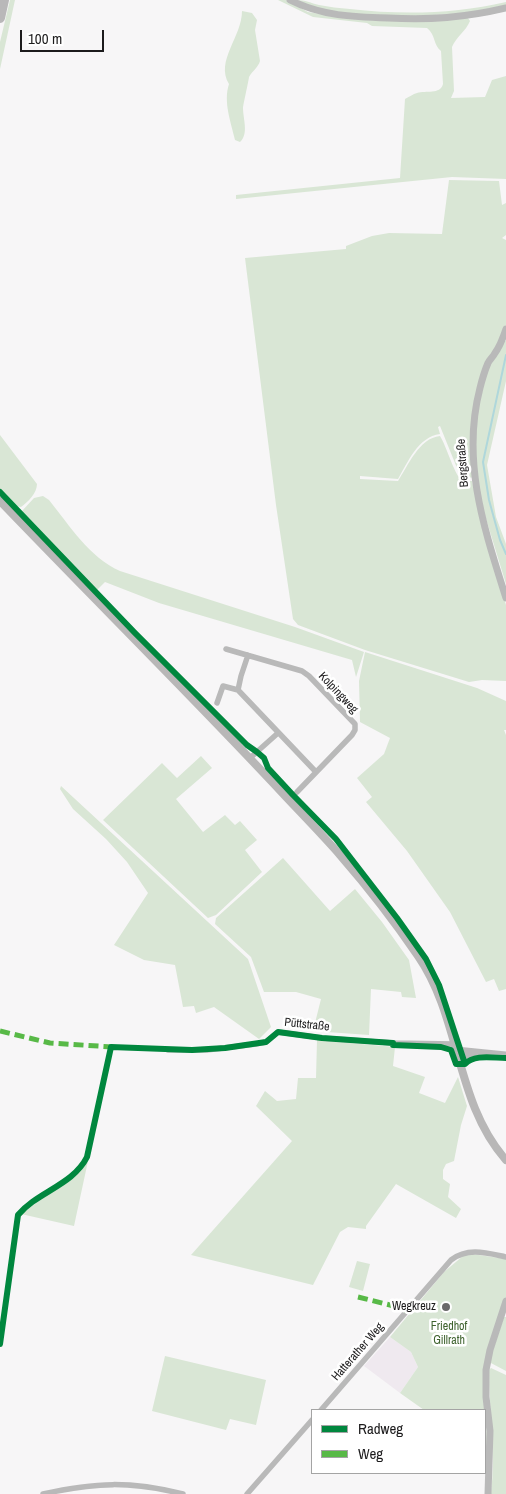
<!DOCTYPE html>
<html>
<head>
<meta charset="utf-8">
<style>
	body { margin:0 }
	#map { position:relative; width:506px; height:1494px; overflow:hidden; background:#f7f6f7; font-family:"Archivo Narrow",sans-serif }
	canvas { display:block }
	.legend { position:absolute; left:311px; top:1409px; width:175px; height:65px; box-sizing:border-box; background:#fff; border:1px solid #a4a4a4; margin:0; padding:6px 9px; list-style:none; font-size:15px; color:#1c1b1c }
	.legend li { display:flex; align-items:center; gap:10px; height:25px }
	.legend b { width:25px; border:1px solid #a4a4a4 }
	.scale { position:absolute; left:20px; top:30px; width:84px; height:22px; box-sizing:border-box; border:2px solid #1c1b1c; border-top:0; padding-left:6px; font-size:15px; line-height:18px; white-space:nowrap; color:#1c1b1c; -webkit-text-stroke:4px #fff; paint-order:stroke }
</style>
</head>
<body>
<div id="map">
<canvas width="506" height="1494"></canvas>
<ul class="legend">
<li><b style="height:6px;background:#00873e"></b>Radweg</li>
<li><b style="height:6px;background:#58b947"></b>Weg</li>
</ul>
<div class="scale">100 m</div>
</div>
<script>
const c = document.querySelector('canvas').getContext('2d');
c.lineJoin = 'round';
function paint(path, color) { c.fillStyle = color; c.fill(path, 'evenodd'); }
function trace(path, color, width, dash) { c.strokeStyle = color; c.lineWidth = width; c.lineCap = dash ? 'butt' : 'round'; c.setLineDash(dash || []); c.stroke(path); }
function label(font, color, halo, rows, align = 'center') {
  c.font = font + ' "Archivo Narrow",sans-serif'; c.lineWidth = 5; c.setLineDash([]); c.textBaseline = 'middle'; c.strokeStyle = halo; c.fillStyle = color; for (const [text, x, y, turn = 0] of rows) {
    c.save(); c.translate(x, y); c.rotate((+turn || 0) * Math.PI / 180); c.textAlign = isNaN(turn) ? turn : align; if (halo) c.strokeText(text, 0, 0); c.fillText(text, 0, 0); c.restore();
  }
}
paint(new Path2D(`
	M390 1337 411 1352 418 1367 400 1393 364 1366Z`), '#efe9ef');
paint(new Path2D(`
	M10 0H15L0 69V42Z
	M278 0H286L308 12 333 16 468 18 470 21C466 31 456 37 452 47L454 91 451 98 485 97 492 80 506 76V179L452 177 236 199V195L400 178 405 99C409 97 413 94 417 93 426 90 440 95 443 84L441 51C433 45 436 35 427 28L372 26 367 23 313 17Z
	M297 0C305 0 311 3 319 5 329 7 339 8 350 9 402 15 455 14 506 2V5L469 13 416 16 355 14 318 9Z
	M242 11 252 13 257 20 255 30 260 61C258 68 252 71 249 77 249 79 243 106 243 108 243 119 249 134 240 142L235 140C231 122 223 102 229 84 215 61 242 37 242 11Z
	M449 180 499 181 502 205 506 203V235L502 238 506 240V325L500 337 506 341V381L487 465 496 517 506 544V584L483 509 477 478 464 477 459 473 440 426 438 427 440 434C418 437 408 462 398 479L360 476V479L398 481C408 466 419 438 440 436 446 445 454 473 460 478 463 481 468 481 472 481L481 522 506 605V681L482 680 469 682 365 650 298 625 293 619 276 505 245 258 346 249V246L372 236 389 233 442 234Z
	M0 435 37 484C37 493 28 502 21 507L16 506 0 490Z
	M43 496 49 500C70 526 89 557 120 571L295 627 364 652 357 674 356 677 352 660 159 603 105 582 97 590 23 514 22 511 34 498Z
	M22 517 164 662H162L146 647 22 518Z
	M365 652 477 688 506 701V730H504L506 735V989L499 991 494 979 486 982 450 912 407 851 366 802 372 797 357 778 384 754 390 738 360 722 359 681Z
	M201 756 212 768 176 799 203 832 225 815 235 825 240 821 257 840 245 850 262 872 216 915 208 918 103 820 162 763 177 778Z
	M61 786 248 959 271 1027 259 1039 214 1007 196 1013 194 1006 183 1007 175 965 144 960 114 945 148 893 127 862 106 839 73 809 60 789Z
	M283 858 330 911 355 889 382 922 409 960 416 998 402 997 401 992 371 989 369 1035 313 1031 321 999 296 992H264L251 957 215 924 216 918Z
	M317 1040 395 1047 393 1066 425 1077 419 1093 445 1103 458 1077 467 1106 461 1125 454 1161 446 1164 443 1170V1179L450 1184 448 1197 461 1209 456 1218 396 1184 366 1226V1229L348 1227 340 1232 313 1285 191 1255 292 1141 256 1106 265 1091 277 1101 296 1099 298 1078H316Z
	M88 1161 74 1226 21 1214 81 1171Z
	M472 1254 506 1259V1297L488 1349 486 1416 488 1459H485V1410H424L400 1393 418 1367 411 1352 390 1337 444 1272 463 1256Z
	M357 1261 370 1264 363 1291 349 1287Z
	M504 1317H506V1371L489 1362Z
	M165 1356 266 1380 256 1425 230 1419 226 1430 152 1411Z
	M491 1368 506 1375V1494H491C496 1452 489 1411 489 1370Z`), '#d9e6d5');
trace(new Path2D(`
	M506 355 483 462 489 500 500 540 506 554`), '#afd7db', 2);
trace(new Path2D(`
	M226 649 302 671 309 676 355 724V730L352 735 297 792
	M248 655 241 676 238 690 316 772
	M217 703 223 686 238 690
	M250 758 278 733
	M168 1050H207L256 1044 266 1042 278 1032 322 1038 393 1043 454 1044
	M321 1410 451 1260C468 1247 487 1253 506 1257
	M43 1494C96 1482 130 1481 183 1494
	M247 1494 312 1420`), '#b9b9b9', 5.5);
trace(new Path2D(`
	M290 0C321 16 354 17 388 18 430 20 464 18 506 8
	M506 329C503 338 500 346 495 353 493 357 490 359 488 363 485 370 482 380 480 388 461 461 484 528 506 598
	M456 1050 506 1055
	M458 1057 480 1056 482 1053
	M488 1494 490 1431 486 1397V1370L490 1350 506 1301`), '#b9b9b9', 7);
trace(new Path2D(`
	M0 501C91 596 184 688 274 784 296 808 319 831 340 855 367 886 395 922 418 956 461 1018 455 1103 506 1160`), '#b8b7b7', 8);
trace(new Path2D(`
	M0 18 4 0`), '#b9b8b9', 10);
trace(new Path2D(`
	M0 1031 50 1043 113 1047
	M358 1297 402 1308 407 1311`), '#58b947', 5, [10, 5]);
trace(new Path2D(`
	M0 492 135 633 247 745 257 752 264 758 268 768 293 795 336 839 397 918 426 959 439 985 465 1064
	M0 1344 18 1215C37 1192 73 1185 87 1157L111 1047 192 1050 225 1048 266 1042 278 1032 322 1038 393 1043V1045L441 1047 451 1050 456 1064H465C474 1054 493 1058 506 1058`), '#00873e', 6);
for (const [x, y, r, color] of [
	[446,1307,5,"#696869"]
]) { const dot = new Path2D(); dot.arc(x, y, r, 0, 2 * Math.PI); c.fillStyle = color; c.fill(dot); trace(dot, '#fff', 2); }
label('12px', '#1c1b1c', '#fff', [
	["Bergstraße",463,463,-94],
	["Kolpingweg",338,693,47],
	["Püttstraße",307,1025,6],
	["Hatterather Weg",358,1352,-49]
]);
label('12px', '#1c1b1c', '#fff', [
	["Wegkreuz",436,1307]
], 'right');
label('12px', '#3e622e', '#fff', [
	["Friedhof",449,1327],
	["Gillrath",449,1341]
]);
</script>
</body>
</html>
